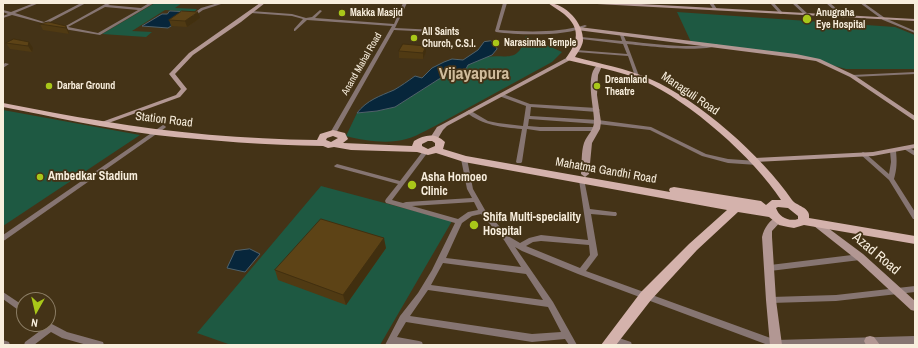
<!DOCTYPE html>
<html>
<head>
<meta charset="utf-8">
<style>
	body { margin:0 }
	#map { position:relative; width:918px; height:348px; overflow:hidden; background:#443317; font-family:"Archivo Narrow",sans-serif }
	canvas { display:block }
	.frame { position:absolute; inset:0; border:4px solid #f8eedd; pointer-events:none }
	.north { position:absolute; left:16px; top:292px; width:40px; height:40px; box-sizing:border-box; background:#443317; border:1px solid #8c7e66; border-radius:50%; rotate:188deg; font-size:11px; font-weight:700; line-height:16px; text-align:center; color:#f8eedd }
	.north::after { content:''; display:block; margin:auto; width:14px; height:18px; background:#a9c719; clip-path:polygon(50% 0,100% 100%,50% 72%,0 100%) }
</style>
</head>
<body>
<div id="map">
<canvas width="918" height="348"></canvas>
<div class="frame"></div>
<div class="north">N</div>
</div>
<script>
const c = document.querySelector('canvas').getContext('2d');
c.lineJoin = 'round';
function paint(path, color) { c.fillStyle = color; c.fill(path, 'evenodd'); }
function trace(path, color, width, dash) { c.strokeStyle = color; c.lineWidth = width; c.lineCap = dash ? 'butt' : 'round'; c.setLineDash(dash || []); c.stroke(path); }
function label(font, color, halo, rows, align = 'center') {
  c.font = font + ' "Archivo Narrow",sans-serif'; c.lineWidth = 3.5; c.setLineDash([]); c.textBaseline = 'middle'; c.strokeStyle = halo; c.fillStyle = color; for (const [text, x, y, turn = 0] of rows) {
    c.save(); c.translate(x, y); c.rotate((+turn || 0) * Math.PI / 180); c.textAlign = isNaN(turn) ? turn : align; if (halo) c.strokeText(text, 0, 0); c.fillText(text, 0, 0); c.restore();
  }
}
paint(new Path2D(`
	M155 3H182L175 8 197 9 194 12 165 10 132 31 152 32 146 37 102 34Z
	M677 12 895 27 915 35V69H846L813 60 691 42Z
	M526 36 562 52 552 62 435 126C423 132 410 140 396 141 381 143 361 140 346 136L357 113 377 111 395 107 439 79C448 76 456 71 466 69L468 65C474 63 480 58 486 57 507 54 518 64 526 36Z
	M3 110 140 135 3 226Z
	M321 186 452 221 380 345H231L197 333Z`), '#1e5942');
const water = new Path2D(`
	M170 11 192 12 168 28 142 26 162 14H167Z
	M491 41 496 45 497 49 492 55 468 65 466 69C456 71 449 76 439 79L395 107 377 111 357 113C367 100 380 96 394 90 401 86 408 81 415 76L422 78 432 68 444 62 452 59 463 60 478 50 484 42Z
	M250 249 260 254 245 272 227 268 235 251Z`);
paint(water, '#07263b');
trace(water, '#4f626c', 1);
paint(new Path2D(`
	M34 3H39L15 13 44 22 81 3H86L48 23 52 24V26C50 26 44 25 42 25V23L12 15 3 18V16L8 14 3 12V10L11 12Z
	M107 3H112L108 5 141 8 149 3H154L100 35 64 29 58 27 60 26 64 27ZM105 7 138 10 98 33 68 27Z
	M218 3H224L203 10 193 17 190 16 201 8Z
	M403 3H407L395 28 456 31 458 32 456 33 394 30 336 133 333 135 330 133 392 26 307 20 295 31H294V29L303 19 292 16 251 13 249 12 251 11 292 14 306 18 312 17 320 10 322 11 315 18 394 24Z
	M503 3H507L499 30C528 32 557 33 585 25L587 26C567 37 518 35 496 32L495 31Z
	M709 3H713L717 9 716 10H714Z
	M770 3H774L782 12V14H780Z
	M792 3H796L808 14V16H806Z
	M826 3H830L845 16V18H843Z
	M860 3H864L885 18 915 31V33L883 20Z
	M621 34H623L626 41C654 44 689 49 716 44L718 45C702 53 647 46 627 44L639 76 637 77 635 76 628 56 576 52 574 51 576 50 627 54 623 44 581 39 579 38 581 37 622 41 620 35Z
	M5 63 9 64 3 68V65Z
	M915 72V74L852 77 850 76 852 75Z
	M499 94H503L530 104 597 108 600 110 597 112 531 107 530 116 598 120 651 127 706 154 728 159 757 161 760 163 757 165 728 163 702 156 650 130 598 124 529 119 528 126 540 127H596L599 129 596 131H540L527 129 522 162 521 163H517L516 162 522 129C502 127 483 126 466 112L469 110 471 111 488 121 498 123 523 126 526 106 499 96Z
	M163 125 165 126 166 127 165 128 5 240 3 241V235Z
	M906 146 915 151V156L904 149 903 148 904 147Z
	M893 149 896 151C897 161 897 169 894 179L915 212V219H913L889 180 860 154 863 152 865 153 889 174 891 162 890 151Z
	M425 150 428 152 392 200 403 203 406 202 472 198 467 189 461 159 464 157 467 159 473 189 485 210 508 236 520 243 529 238 541 235 588 240 579 180 580 179H584L590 209 614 212H616L617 214 616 216H614L591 214 598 255 586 271 776 340 915 336V344L872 345H768L578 274 522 251 515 247 553 302 577 345H569L565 339 532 342 406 322 397 337 419 341 422 342 423 345 394 344 393 345H385L400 316 418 293 432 270 455 223 386 203 385 201 386 199 398 184 335 167 334 166 337 164 400 181 423 151ZM474 202 478 210 468 212 458 219 412 206ZM481 214 504 240 521 267 446 258 462 223 472 216ZM541 241 589 245 590 255 580 268 526 246 533 242ZM443 263 526 274 543 300 431 285ZM428 290 548 307 561 332 532 334 410 316Z
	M860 254 863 255 864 257 863 259 860 260 770 271 767 270 766 268 767 266 770 265Z
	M915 286V292L836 301 771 303 768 302 767 300 768 298 771 297 836 295Z
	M3 292 24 306V313L21 312 3 299Z
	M48 322 67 332 103 342 104 345H87L62 338 51 332 34 345H24L25 342 44 328 41 326 40 324H48Z
	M613 336 631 342 632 345H617L610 343 609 340 610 337Z
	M3 340 9 342 10 345H3Z`), '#867572');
paint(new Path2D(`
	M260 3H265L241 22 193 55 175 74 187 89 180 97 103 125H99L97 124 99 123 176 95 181 89 169 74 170 73 189 53Z
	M595 3H623L915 19V21L597 4Z
	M579 27 796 54 820 59 854 75 915 116V121L850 77 816 61 796 58 577 30 576 29Z
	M570 56 573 58 572 59 447 126 443 130 437 140H431L430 138 437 127 443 124Z
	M599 64 602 66 598 75 597 95 601 122 600 129 592 143 589 174 585 177 581 174C582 164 581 152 584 143 587 135 595 129 594 120 594 107 584 72 599 64Z
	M915 144V148L873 156 755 162 751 160 755 158 873 152Z
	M779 216 782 217 783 219 772 231V237L776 300 782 345H770L766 300 762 237C764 228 770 219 779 216Z
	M817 221 820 222 863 254 915 301V311L911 310 857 260 814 226 813 224 814 222Z
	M870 336 874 337 880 345H866L864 341 866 337Z`), '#b29793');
paint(new Path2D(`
	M548 3C565 3 584 23 583 41 582 47 578 52 575 57 600 64 626 68 650 79 699 100 762 156 792 200 796 206 811 207 809 218L915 236V244L804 225 794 228 788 227 779 225 769 217 738 212 697 250 651 300 616 345H601L641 292 689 244 727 210 464 162 436 153 428 155 417 152 351 150 334 147 328 148 323 146C267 145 211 141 156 135 104 128 54 117 3 107V103C36 109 69 116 102 121 173 133 245 139 317 140L320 134 333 130 345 133 348 139 343 143 412 146 414 141C424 135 435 132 445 142L443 149 466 156 670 192 669 190 670 188 674 187 761 201 766 205 772 200H781C754 158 689 101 644 81 619 71 593 66 567 60L566 58C578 42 581 28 564 14 559 10 553 7 548 3ZM333 136 338 138 331 142 326 140 327 138ZM428 141H432L435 143V146L428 149 422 146V144ZM778 207 788 208 798 216V219C789 222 779 217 776 208Z`), '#d4b2ac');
paint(new Path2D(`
	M200 18 187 27 171 26 169 20Z
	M40 24 66 26 69 32V34L43 30Z
	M14 39 33 48 32 52 10 49 6 43Z
	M426 46V52L423 59 399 58V51Z
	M386 248 346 305 278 280 275 270Z`), '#503a13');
paint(new Path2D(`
	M198 12 200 18 187 27 185 21Z
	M66 26 69 32V34L66 28Z
	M29 42 33 48 32 52 28 46Z
	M426 46V52L423 59V53Z
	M384 238 386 248 346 305 343 295Z`), '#412f0f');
const building = new Path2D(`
	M182 11 198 12 185 21 169 20Z
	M49 22 66 26V28L40 24Z
	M14 39 29 42 28 46 6 43Z
	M403 44 426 46 423 53 399 51Z
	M321 219 384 238 343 295 275 270Z`);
paint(building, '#5d4316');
trace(building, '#412f0f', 1);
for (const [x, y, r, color] of [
	[342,13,4,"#a9c719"],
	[807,19,5,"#a9c719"],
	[414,38,4,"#a9c719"],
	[496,43,4,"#a9c719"],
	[49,86,4,"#a9c719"],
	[597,86,4,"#a9c719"],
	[40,177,4,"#a9c719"],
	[412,185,5,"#a9c719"],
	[474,225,5,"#a9c719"]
]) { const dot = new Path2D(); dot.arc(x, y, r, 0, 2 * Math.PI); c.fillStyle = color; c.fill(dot); trace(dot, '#443317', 1.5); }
label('bold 10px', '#f8eedd', '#443317', [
	["Makka Masjid",350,13],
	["Anugraha",816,13],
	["Eye Hospital",816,25],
	["All Saints",422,32],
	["Church, C.S.I.",422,44],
	["Narasimha Temple",504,43],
	["Dreamland",605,80],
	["Theatre",605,92],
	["Darbar Ground",57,86]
], 'left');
label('10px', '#f8eedd', '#443317', [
	["Anand Mahal Road",362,64,-60]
]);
label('12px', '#f8eedd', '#443317', [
	["Managuli Road",690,94,34],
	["Station Road",164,120,7],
	["Mahatma Gandhi Road",606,171,10]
]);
label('bold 12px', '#f8eedd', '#443317', [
	["Ambedkar Stadium",48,177],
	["Asha Homoeo",421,178],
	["Clinic",421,192],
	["Shifa Multi-speciality",483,218],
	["Hospital",483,232]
], 'left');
label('14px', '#f8eedd', '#443317', [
	["Azad Road",876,254,40]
]);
label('bold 17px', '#d0bc9c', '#443317', [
	["Vijayapura",474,74]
]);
</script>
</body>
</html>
